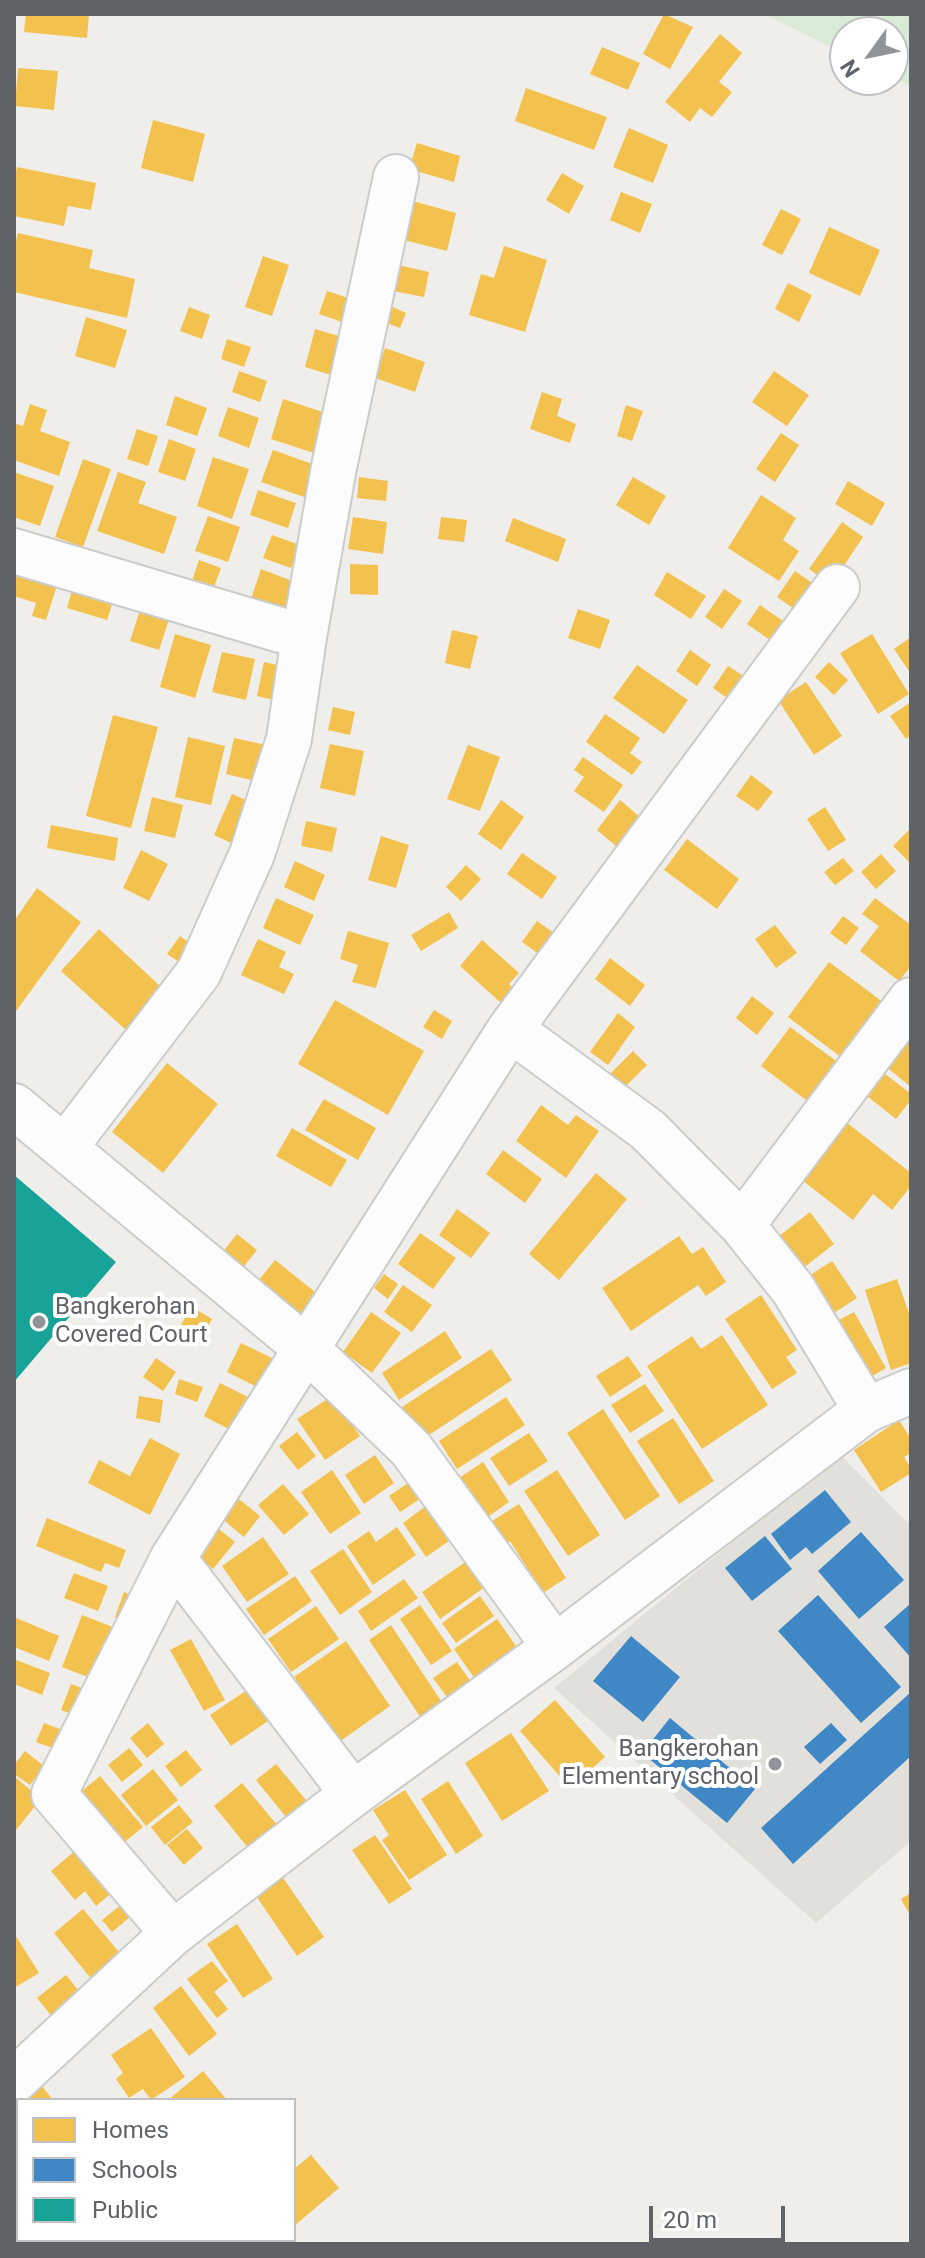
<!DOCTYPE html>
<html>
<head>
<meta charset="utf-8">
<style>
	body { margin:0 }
	#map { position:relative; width:925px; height:2258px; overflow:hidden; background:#efeeea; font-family:Roboto,sans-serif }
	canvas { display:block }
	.frame { position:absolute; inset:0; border:16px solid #5f6368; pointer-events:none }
	.legend { position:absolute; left:16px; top:2098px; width:280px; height:144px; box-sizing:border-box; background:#fff; border:2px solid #bfc1c3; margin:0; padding:10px 14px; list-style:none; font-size:24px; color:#5f6368 }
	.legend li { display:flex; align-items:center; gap:16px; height:40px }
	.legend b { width:40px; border:2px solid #bfc1c3 }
	.north { position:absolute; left:829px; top:16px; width:80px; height:80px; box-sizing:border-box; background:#fff; border:2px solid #bfc1c3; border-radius:50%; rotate:237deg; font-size:22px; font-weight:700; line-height:32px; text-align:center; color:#5f6368 }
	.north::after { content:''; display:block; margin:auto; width:28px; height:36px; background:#919496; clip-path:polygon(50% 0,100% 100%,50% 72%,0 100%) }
	.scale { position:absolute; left:649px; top:2206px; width:136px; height:36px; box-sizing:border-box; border:4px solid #5f6368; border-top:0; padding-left:10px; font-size:24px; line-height:28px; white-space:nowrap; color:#5f6368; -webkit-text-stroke:6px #fff; paint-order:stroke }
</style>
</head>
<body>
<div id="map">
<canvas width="925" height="2258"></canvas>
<div class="frame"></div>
<ul class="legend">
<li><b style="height:22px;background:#f2c14e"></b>Homes</li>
<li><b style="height:22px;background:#3f88c5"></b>Schools</li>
<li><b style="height:22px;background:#17a398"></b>Public</li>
</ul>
<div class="north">N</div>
<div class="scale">20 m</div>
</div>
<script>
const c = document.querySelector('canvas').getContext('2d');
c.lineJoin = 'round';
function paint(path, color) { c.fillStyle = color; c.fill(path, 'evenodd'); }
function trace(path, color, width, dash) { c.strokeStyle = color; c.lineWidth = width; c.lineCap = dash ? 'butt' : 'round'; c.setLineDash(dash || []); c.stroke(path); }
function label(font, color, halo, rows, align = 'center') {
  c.font = font + ' Roboto,sans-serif'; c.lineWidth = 8; c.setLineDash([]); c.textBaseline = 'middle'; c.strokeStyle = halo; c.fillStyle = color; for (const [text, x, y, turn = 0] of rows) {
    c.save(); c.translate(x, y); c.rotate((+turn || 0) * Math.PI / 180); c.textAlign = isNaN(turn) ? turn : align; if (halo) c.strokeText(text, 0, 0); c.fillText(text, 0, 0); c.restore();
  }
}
paint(new Path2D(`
	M840 1454 911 1526V1841L816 1923 554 1688Z`), '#e2e0da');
paint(new Path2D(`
	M764 14H911V86L893 77V32H845V54Z`), '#d8ebd6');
paint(new Path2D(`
	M26 14H89L87 38 24 32Z
	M664 14 693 27 670 69 643 54Z
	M720 34 742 53 719 82 732 92 712 117 700 108 690 122 665 102Z
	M602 47 640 63 628 90 590 74Z
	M18 68 58 71 54 110 15 106Z
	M526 88 607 117 594 150 515 121Z
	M153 120 205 134 193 182 141 168Z
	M629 128 668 145 653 183 613 167Z
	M417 143 460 156 454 182 409 169Z
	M17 167 96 183 91 210 68 206 64 226 14 216V183Z
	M562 173 584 186 569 214 546 200Z
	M621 192 652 204 640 233 610 220Z
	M409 200 456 213 447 251 400 239Z
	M781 209 801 219 782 255 762 245Z
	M829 227 880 250 860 296 809 273Z
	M18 233 93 250 89 268 135 279 127 318 14 292V249Z
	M504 246 547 260 525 332 469 315 481 274 494 278Z
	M263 256 289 265 272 316 245 307Z
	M398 265 429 272 424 297 393 291Z
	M788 283 812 295 799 322 775 309Z
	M327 291 351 299 342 322 319 314Z
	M386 304 406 313 400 328 379 320Z
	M189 307 210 315 202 339 180 331Z
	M86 317 127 330 115 368 75 356Z
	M315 329 349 339 338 377 305 367Z
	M227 339 251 347 244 367 221 359Z
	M385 348 425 362 415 392 375 378Z
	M239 371 267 381 260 402 232 392Z
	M774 371 809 395 787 426 752 402Z
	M542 392 562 399 557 416 576 424 570 443 530 429Z
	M175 396 207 408 197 436 166 425Z
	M283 399 335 416 323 456 271 439Z
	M30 404 47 410 40 431 70 442 59 476 14 460V423L23 426Z
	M626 405 643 411 632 441 617 436Z
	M228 407 259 418 249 448 218 436Z
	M137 429 158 436 148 466 127 459Z
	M781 433 799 445 775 482 756 469Z
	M169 439 196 449 185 481 158 472Z
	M273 450 321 467 310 499 261 482Z
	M213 457 249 469 232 519 197 506Z
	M83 459 111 469 83 547 55 537Z
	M14 472 54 486 40 526 14 517Z
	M118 472 146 482 138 503 177 517 164 554 97 531Z
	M359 477 388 481 386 501 357 498Z
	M633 477 666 496 649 525 616 505Z
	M848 481 885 503 872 526 835 504Z
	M258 490 296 503 288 528 250 515Z
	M761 495 796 518 783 540 799 551 779 581 728 548Z
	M208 516 240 527 228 562 195 551Z
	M353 517 387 522 383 554 348 549Z
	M441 517 467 520 464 542 438 539Z
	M513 518 566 539 558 562 505 541Z
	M842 522 863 537 831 585 809 569Z
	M272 535 300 545 291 568 263 558Z
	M199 560 221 568 212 592 191 584Z
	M14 563 60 576 46 620 32 616 36 603 14 596Z
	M350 564 378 565V595L350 594Z
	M261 569 295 582 298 619 250 602Z
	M795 571 818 587 800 613 777 597Z
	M667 572 706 596 691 619 654 595Z
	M74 583 115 595 107 620 67 608Z
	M724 589 742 601 722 629 705 617Z
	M760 605 796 630 783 649 747 624Z
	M578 609 610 620 600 649 568 638Z
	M140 610 169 619 159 650 130 641Z
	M452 630 478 636 470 669 445 663Z
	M175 634 211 645 195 698 160 687Z
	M872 634 909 694 878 714 840 653Z
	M911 637V674L894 649Z
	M690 650 711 665 697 686 676 671Z
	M222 652 255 659 246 700 212 692Z
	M264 662 298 670 291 704 257 696Z
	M829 662 848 680 834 695 815 677Z
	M637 665 688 700 664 734 613 698Z
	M728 666 750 680 734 703 713 688Z
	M806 682 842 736 814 755 778 700Z
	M911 702V735L906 739 890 716Z
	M333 707 355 712 350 735 328 730Z
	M605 714 640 738 630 753 642 762 632 775 586 742Z
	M113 715 158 727 131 828 86 816Z
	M188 737 225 746 211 805 175 797Z
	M234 738 276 747 268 784 226 774Z
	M330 744 364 751 355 796 320 788Z
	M468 745 500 757 480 811 447 799Z
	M583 757 623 785 604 812 574 791 584 777 574 770Z
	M751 775 773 792 758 811 736 796Z
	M232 794 264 808 246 850 214 835Z
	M152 797 183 805 175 838 144 831Z
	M501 800 524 817 501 850 478 834Z
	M620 800 647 823 623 852 597 830Z
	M825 807 846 840 828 851 807 819Z
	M306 821 337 828 332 852 301 846Z
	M51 825 118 838 115 861 47 848Z
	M911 828V859L909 862 893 846Z
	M381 836 409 845 396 888 368 880Z
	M687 839 739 879 717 909 664 870Z
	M141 850 168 864 149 901 123 888Z
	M522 853 557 877 542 899 507 874Z
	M881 854 896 871 876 889 861 872Z
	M843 858 854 871 835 885 824 872Z
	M295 861 325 875 314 901 284 887Z
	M466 865 481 879 461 901 446 887Z
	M37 888 81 922 14 1014V921Z
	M276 898 314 915 300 945 263 928Z
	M875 898 911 925V966L899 981 860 951 879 926 862 914Z
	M449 912 458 928 421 951 411 935Z
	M843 916 859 928 846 945 830 933Z
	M537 921 568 943 553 964 522 942Z
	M775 925 797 953 776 968 755 939Z
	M99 929 175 1000 138 1041 61 971Z
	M348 931 389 943 376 988 352 982 358 965 340 959Z
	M180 936 205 954 192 971 167 954Z
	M258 939 286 952 279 967 294 974 284 994 241 975Z
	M482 940 519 973 509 984 522 996 509 1010 460 966Z
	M610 958 645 985 630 1006 595 979Z
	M829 962 887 1005 846 1061 788 1017Z
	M752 996 774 1013 757 1035 736 1018Z
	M335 1000 424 1051 388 1115 298 1064Z
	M434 1010 452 1021 442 1039 423 1027Z
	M618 1013 635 1027 608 1065 590 1052Z
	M790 1027 843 1066 814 1106 761 1066Z
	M906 1037 911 1040V1087L884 1065Z
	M633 1051 647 1065 622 1090 608 1076Z
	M167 1063 218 1104 163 1173 112 1132Z
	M879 1069 911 1094V1100L896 1119 862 1092Z
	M324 1099 376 1128 358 1160 305 1130Z
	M541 1105 568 1125 576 1115 599 1131 566 1178 516 1141Z
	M846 1122 911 1173V1186L892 1210 873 1194 853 1220 802 1180Z
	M292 1128 347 1160 331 1187 276 1156Z
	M503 1150 542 1179 525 1203 486 1174Z
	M596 1173 627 1199 559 1280 529 1254Z
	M457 1209 490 1233 471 1258 439 1235Z
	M810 1212 834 1244 798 1272 774 1240Z
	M420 1233 456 1258 433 1289 398 1264Z
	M237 1234 257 1250 241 1270 221 1254Z
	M679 1236 692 1254 703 1247 726 1282 706 1296 698 1285 631 1331 602 1288Z
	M275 1260 325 1300 305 1325 255 1285Z
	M832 1261 857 1298 826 1318 801 1281Z
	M384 1274 398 1284 388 1299 374 1288Z
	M897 1279 911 1319V1363L891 1370 865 1290Z
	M403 1285 432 1305 412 1332 384 1312Z
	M761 1295 797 1350 786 1357 797 1373 772 1389 725 1319Z
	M192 1307 212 1319 198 1344 177 1331Z
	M371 1312 401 1333 372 1373 343 1352Z
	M854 1312 886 1368 862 1382 829 1325Z
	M445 1331 462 1358 399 1400 382 1373Z
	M722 1335 768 1405 702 1449 647 1366 692 1336 701 1349Z
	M241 1343 278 1361 263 1390 227 1372Z
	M491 1349 512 1380 423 1439 402 1407Z
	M628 1356 642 1376 610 1397 596 1376Z
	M156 1358 176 1372 163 1391 143 1377Z
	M179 1379 203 1387 197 1402 175 1394Z
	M220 1383 250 1398 234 1432 204 1416Z
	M645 1384 664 1411 630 1433 611 1405Z
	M139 1396 163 1400 160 1423 136 1418Z
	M332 1396 360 1436 325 1460 297 1419Z
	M506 1397 525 1425 457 1469 439 1441Z
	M603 1409 660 1496 625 1520 567 1433Z
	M673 1418 714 1481 679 1504 637 1441Z
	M899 1420 911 1439V1453L904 1457 911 1468V1473L881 1492 854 1450Z
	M297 1432 316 1456 298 1470 279 1446Z
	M529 1433 548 1461 509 1486 490 1458Z
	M150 1438 180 1454 150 1515 88 1483 99 1460 130 1476Z
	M375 1455 394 1483 364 1504 345 1475Z
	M483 1462 509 1502 486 1518 459 1478Z
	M332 1470 361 1513 330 1534 301 1492Z
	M557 1470 600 1535 568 1556 524 1491Z
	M408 1483 420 1499 400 1512 389 1496Z
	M283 1484 309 1514 284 1535 258 1505Z
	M230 1492 260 1516 244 1537 214 1512Z
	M519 1504 566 1578 543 1593 510 1541 507 1543 492 1521Z
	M426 1506 449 1541 426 1557 403 1523Z
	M47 1518 126 1550 119 1568 105 1563 101 1572 36 1546Z
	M210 1522 235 1542 213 1569 188 1549Z
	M397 1527 416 1555 373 1585 347 1546 369 1531 376 1542Z
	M263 1537 289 1574 247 1602 222 1566Z
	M343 1549 372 1592 340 1615 310 1571Z
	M471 1558 489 1584 440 1619 422 1592Z
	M74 1573 108 1586 98 1611 64 1598Z
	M295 1576 312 1601 264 1635 246 1609Z
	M404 1579 418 1598 371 1631 358 1611Z
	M124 1592 146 1601 137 1626 115 1617Z
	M480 1596 494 1616 456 1643 442 1623Z
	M420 1605 452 1651 431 1665 400 1619Z
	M316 1606 339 1639 291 1672 268 1639Z
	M82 1615 131 1634 98 1681 62 1667Z
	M14 1617 59 1636 49 1661 14 1647Z
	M497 1619 523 1656 480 1686 454 1649Z
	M391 1625 443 1704 421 1718 369 1640Z
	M191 1639 225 1700 204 1711 170 1650Z
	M346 1641 390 1706 339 1742 294 1677Z
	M14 1659 50 1673 42 1695 14 1684Z
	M457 1662 473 1685 450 1701 433 1678Z
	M71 1684 98 1694 88 1720 61 1710Z
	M256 1684 277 1715 231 1746 210 1715Z
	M555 1700 605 1757 570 1788 520 1731Z
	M44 1723 65 1731 58 1750 36 1742Z
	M148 1723 164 1744 147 1758 130 1738Z
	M511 1733 549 1791 502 1821 465 1763Z
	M129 1748 143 1765 122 1782 108 1765Z
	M186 1750 202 1770 181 1787 165 1766Z
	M25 1751 44 1766 30 1785 14 1774V1765Z
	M276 1764 306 1800 286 1817 256 1780Z
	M153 1769 178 1800 146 1826 121 1795Z
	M14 1776 41 1799 16 1830 14 1828Z
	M100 1776 143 1827 115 1850 83 1813 93 1804 82 1791Z
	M448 1781 483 1836 456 1854 421 1799Z
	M242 1783 283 1832 254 1855 214 1806Z
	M405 1790 447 1855 409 1880 382 1840 389 1835 373 1810Z
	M179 1805 193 1822 165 1845 151 1827Z
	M187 1829 203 1848 184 1865 167 1845Z
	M375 1835 412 1889 389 1904 352 1850Z
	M81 1846 116 1889 96 1906 85 1891 75 1900 51 1871Z
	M279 1872 324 1937 297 1956 252 1890Z
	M911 1893V1917L901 1899Z
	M126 1901 136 1912 112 1932 102 1920Z
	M83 1909 123 1957 93 1981 54 1933Z
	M237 1924 273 1979 243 1998 207 1944Z
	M14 1933 39 1973 14 1988Z
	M212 1961 228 1981 214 1992 228 2009 217 2018 187 1979Z
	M66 1975 83 1996 54 2019 37 1998Z
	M181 1986 217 2034 189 2056 153 2008Z
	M151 2028 185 2077 151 2100 143 2089 129 2098 116 2079 123 2073 111 2055Z
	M203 2071 227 2100H168Z
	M42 2086 53 2100H25Z
	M311 2155 339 2188 294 2226V2169Z
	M123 2240H157L160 2244H126Z
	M213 2240H278L273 2244H208Z`), '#f2c14e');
paint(new Path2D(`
	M825 1490 851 1522 812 1554 806 1547 790 1560 771 1534Z
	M861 1532 904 1580 859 1619 818 1571Z
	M765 1536 792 1569 752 1601 725 1568Z
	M818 1595 901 1687 861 1723 778 1631Z
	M910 1604 911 1605V1658L884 1627Z
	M631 1636 680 1677 643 1722 593 1681Z
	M911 1692V1756L793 1864 761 1828Z
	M670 1718 755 1789 727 1823 642 1753Z
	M831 1723 847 1740 820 1764 804 1747Z`), '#3f88c5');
paint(new Path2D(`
	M14 1175 116 1262 14 1382Z`), '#17a398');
const minor = new Path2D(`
	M14 551 304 637 289 739 252 854 199 972 65 1147
	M304 637 334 467 396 177
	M510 1029 648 1130 742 1225 793 1289 866 1410
	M14 1106 307 1349 411 1449 555 1647
	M742 1225 911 1000
	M173 1558 353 1794
	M173 1933 54 1794 173 1558 510 1029 837 587
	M14 2081 173 1933 353 1794 555 1647 866 1410 911 1391`);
const secondary = new Path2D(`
	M14 2185 18 2189
	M65 2240 69 2244`);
trace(minor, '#cbcccc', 48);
trace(secondary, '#cacacb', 48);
trace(minor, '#fdfcfc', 44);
trace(secondary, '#fdfcfc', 44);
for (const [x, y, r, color] of [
	[39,1322,8,"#919496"],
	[775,1764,8,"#919496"]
]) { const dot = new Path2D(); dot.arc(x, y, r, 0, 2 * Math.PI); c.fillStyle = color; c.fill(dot); trace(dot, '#fff', 3); }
label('24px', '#5f6368', '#fff', [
	["Bangkerohan",55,1308],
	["Covered Court",55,1336],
	["Bangkerohan",759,1750,"right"],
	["Elementary school",759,1778,"right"]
], 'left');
</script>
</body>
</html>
